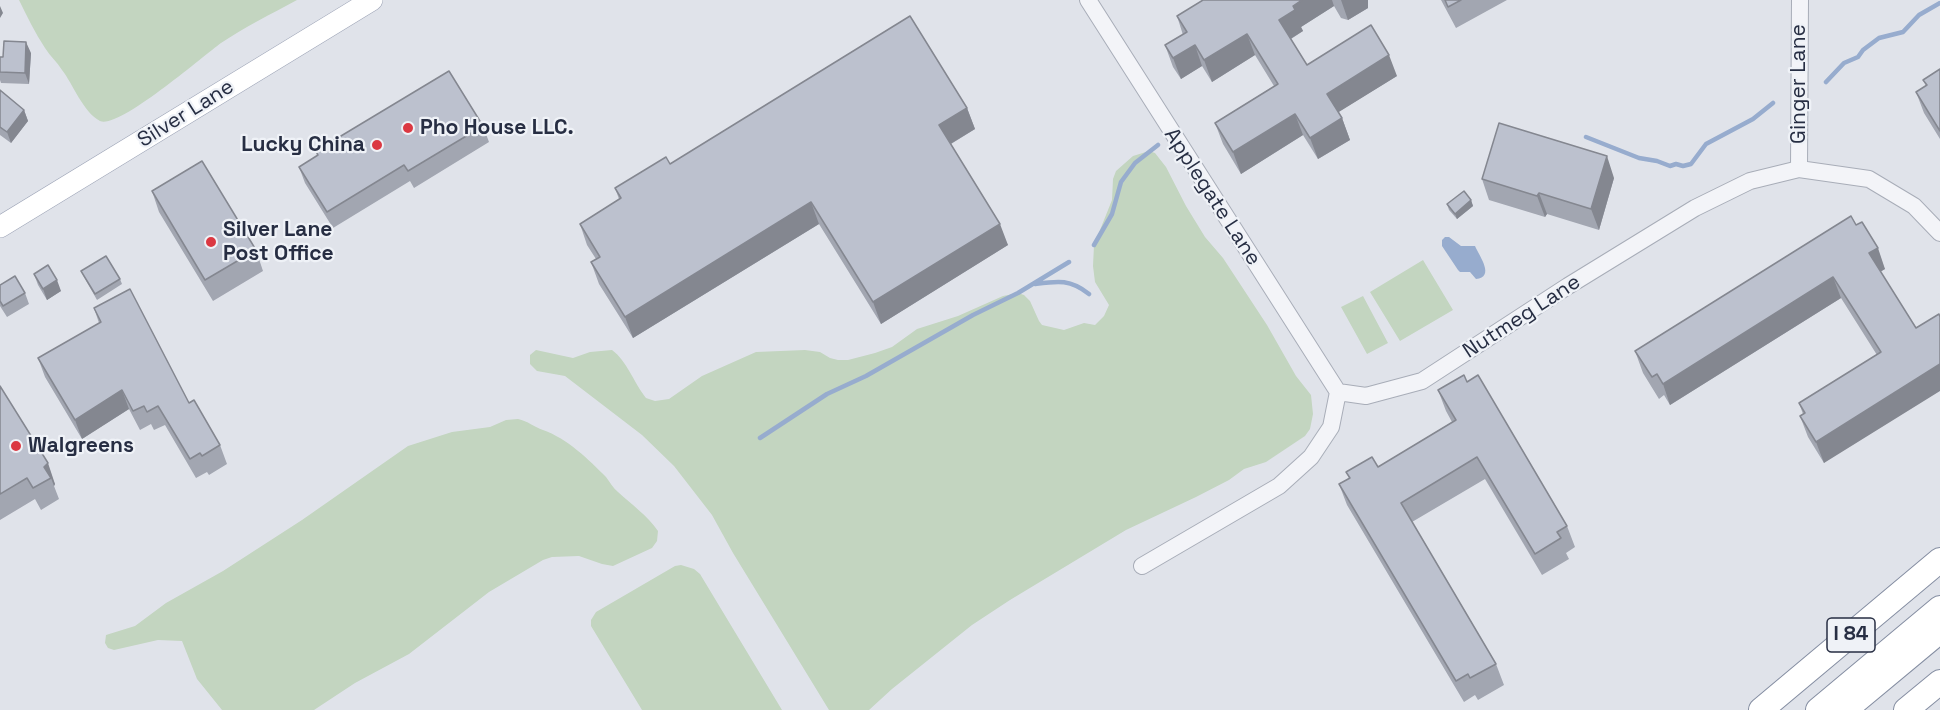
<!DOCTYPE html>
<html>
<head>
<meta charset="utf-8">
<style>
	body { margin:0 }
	canvas { display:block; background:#e0e3ea }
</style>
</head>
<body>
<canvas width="1940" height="710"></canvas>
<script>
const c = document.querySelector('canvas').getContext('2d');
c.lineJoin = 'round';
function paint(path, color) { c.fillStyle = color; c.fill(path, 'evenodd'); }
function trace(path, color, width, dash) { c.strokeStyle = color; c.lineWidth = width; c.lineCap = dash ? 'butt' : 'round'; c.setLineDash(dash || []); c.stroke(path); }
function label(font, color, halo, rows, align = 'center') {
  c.font = font + ' "Space Grotesk",sans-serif'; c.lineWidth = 4.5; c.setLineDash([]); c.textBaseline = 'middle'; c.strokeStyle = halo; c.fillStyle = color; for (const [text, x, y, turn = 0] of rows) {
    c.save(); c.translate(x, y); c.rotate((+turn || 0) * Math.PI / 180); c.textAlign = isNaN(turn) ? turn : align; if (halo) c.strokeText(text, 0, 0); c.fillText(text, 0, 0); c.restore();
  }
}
paint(new Path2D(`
	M19 0H297C271 14 245 27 221 43 203 56 118 130 100 121 83 112 73 84 62 70 57 62 50 56 45 48 35 33 27 16 19 0Z
	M1149 151 1155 153 1166 167 1186 206 1205 237 1223 258 1267 325 1296 376 1311 395 1313 414 1310 429 1305 436 1266 462 1244 469 1229 480 1196 497 1126 530 1010 600 972 625 892 689 869 710H829L733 553 712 515 674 466 642 435 565 376 537 371 530 364V355L536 350 573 358 590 352 612 350C627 361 634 383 646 398L655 401 669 399 702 376 756 352 805 350 820 352 830 358 838 360H848L875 353 892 347 917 329 958 316 1003 296 1018 293 1024 295 1030 301 1039 321 1042 325 1064 330 1084 323 1095 325 1104 316 1109 305 1095 282 1093 266 1094 245 1112 200 1113 179 1116 171 1133 156Z
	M1423 260 1453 310 1400 341 1370 292Z
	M1363 296 1388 343 1367 354 1341 307Z
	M518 419C528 421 534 427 543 430 568 439 588 459 606 477 610 482 613 488 618 492 632 505 647 515 658 531L657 541 652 548 613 566 602 564 579 556 552 557 543 560 489 592 409 654 355 683 314 710H222L197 679 182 641 158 640 114 650 108 648 105 643 106 635 135 626 166 603 223 571 302 520 408 446 452 432 490 427 506 420Z
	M681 565 694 569 700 574 782 710H642L591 626V620L596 612 675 566Z`), '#c3d5c0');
paint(new Path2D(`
	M1445 237H1449L1461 246H1475C1480 257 1495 277 1476 279L1470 272H1460L1458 270 1442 246V240Z`), '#97acce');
trace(new Path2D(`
	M1826 82 1844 63 1858 57 1863 50 1879 38 1903 32 1919 15 1940 3
	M1586 137 1639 158 1657 161 1670 166 1676 164 1683 166 1691 164 1706 144 1753 119 1773 103
	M1094 245 1112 214 1121 182 1135 163 1158 145
	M1035 284C1058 281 1070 279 1089 294
	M760 438 827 394 866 376 973 315 1018 293 1069 262`), '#97acce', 4.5);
const minor = new Path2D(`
	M1088 0 1338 392
	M1799 169 1800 0
	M1338 392 1366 396 1422 381 1568 286 1695 208 1750 181 1799 169 1869 179 1914 206 1940 233
	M1142 566 1279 486 1311 457 1331 427 1338 392`);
const major = new Path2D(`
	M0 227 372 0`);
const highway = new Path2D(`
	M1761 710 1940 560
	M1818 710 1940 608
	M1845 710 1940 631
	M1906 710 1940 682`);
trace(minor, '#a8adb8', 18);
trace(major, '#9ea5b7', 22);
trace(highway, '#858ea2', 26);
trace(minor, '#f3f4f8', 16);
trace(major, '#fff', 21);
trace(highway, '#fff', 24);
paint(new Path2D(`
	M1203 0H1368V8L1348 20 1341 18 1334 6 1301 27 1303 31 1291 39 1307 65 1397 76 1338 112 1342 118 1350 140 1318 159 1303 135 1241 174 1223 144 1215 123 1274 86 1255 55 1212 82 1202 66 1181 79 1173 67 1165 45 1183 35 1177 16Z
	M1441 0H1507L1456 28Z
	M31 53 29 84 1 83 0 80V72L3 57Z
	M1940 69V139L1924 113 1916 92 1926 86 1923 80Z
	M0 90 24 110 28 121 11 143 0 135Z
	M967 108 975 129 951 144 1008 245 881 324 819 224 633 338 599 284 591 262 596 259 587 245 580 224 619 199 615 188 670 164Z
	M483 126 489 142 414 188 410 181 333 228 305 183 299 167 317 156 316 151Z
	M1614 178 1599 230 1547 214 1545 217 1489 200 1482 179Z
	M152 191 256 250 263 271 213 301 159 212Z
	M1471 200 1473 206 1457 219 1449 210 1447 204Z
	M1851 216 1885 269 1880 272 1916 328 1824 463 1808 437 1800 416 1803 414 1799 403 1877 355 1841 298 1670 405 1664 395 1659 399 1643 373 1635 351Z
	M81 271 120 279 122 284 97 300 84 277Z
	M34 274 61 291 47 300 38 285Z
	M0 285 25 293 29 304 7 317 0 306Z
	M94 308 189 403 220 445 227 464 209 475 207 472 196 478 165 425 154 430 151 424 140 430 129 409 82 439 45 377 38 358 99 323Z
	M1467 382 1567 526 1575 547 1566 553 1569 559 1542 575 1485 479 1412 522 1496 664 1504 685 1478 700 1475 695 1464 702 1347 505 1339 484 1349 478 1346 472 1378 467 1452 422 1446 411 1438 390Z
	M0 386 55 484 54 486 59 499 41 510 35 499 0 520Z`), '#a2a6b1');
paint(new Path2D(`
	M1302 0H1332L1334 6 1301 27 1303 31 1287 41 1279 20 1293 6Z
	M1341 0H1368V8L1348 20Z
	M0 6 3 13 0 18Z
	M1247 34 1255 55 1212 82 1204 60Z
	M26 42 31 53 29 84 25 73Z
	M1195 45 1202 66 1181 79 1173 58Z
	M1389 55 1397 76 1334 115 1327 94Z
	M967 108 975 129 947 146 939 125Z
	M24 110 28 121 11 143 7 132Z
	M1295 114 1303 135 1241 174 1233 152Z
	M1342 118 1350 140 1318 159 1310 138Z
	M1607 156 1614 178 1599 230 1591 209Z
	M1539 193 1547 214 1545 217 1537 196Z
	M1471 200 1473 206 1457 219 1455 214Z
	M811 202 819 224 633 338 625 317Z
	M1000 224 1008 245 881 324 873 302Z
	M1878 248 1885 269 1876 274 1869 253Z
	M1833 277 1841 298 1670 405 1663 384Z
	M57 280 61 291 47 300 43 289Z
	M1940 364V391L1824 463 1816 442Z
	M122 390 129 409 82 439 75 420Z
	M48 463 55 484 54 486 51 478 44 467Z`), '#848790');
const building = new Path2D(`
	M1203 0H1302L1293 6 1295 10 1279 20 1307 65 1371 25 1389 55 1327 94 1342 118 1310 138 1295 114 1233 152 1215 123 1278 84 1247 34 1204 60 1195 45 1173 58 1165 45 1187 32 1177 16Z
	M1445 0H1461L1448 7Z
	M910 16 967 108 939 125 1000 224 873 302 811 202 625 317 591 262 600 257 580 224 621 198 615 188 666 157 670 164Z
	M4 41 26 42 25 73 0 72V57H3Z
	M1940 69V131L1916 92 1927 85 1923 80Z
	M449 71 483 126 408 171 404 165 327 212 299 167 318 155 316 151Z
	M0 90 24 110 7 132 0 127Z
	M1499 123 1607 156 1591 209 1539 193 1537 196 1482 179Z
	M202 161 256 250 205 280 152 191Z
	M1464 191 1471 200 1455 214 1447 204Z
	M1851 216 1856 225 1862 222 1878 248 1869 253 1916 328 1939 314 1940 317V364L1816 442 1800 416 1805 413 1799 403 1881 352 1833 277 1663 384 1657 374 1652 377 1635 351Z
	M106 256 120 279 95 294 81 271Z
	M48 265 57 280 43 289 34 274Z
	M15 276 25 293 3 306 0 301V285Z
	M130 289 189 403 194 400 220 445 202 456 200 453 190 459 158 406 147 412 144 406 133 411 122 390 75 420 38 358 101 322 94 308Z
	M1464 375 1467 382 1478 375 1567 526 1557 532 1561 538 1535 554 1477 457 1401 503 1496 664 1470 678 1468 674 1456 681 1339 484 1350 478 1346 472 1372 457 1378 467 1456 420 1438 390Z
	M0 386 48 463 44 467 51 478 33 488 27 478 0 494Z`);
paint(building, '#bcc1ce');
trace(building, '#848790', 1.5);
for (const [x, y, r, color] of [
	[408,128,6,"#db3842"],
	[377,145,6,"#db3842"],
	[211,242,6,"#db3842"],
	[16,446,6,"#db3842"]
]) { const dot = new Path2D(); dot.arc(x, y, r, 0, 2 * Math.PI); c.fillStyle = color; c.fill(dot); trace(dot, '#eff2f7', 2); }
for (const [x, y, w] of [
	[1851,635,48]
]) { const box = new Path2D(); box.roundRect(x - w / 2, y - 17, w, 34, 4.5); c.fillStyle = '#eff2f7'; c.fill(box); trace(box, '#272e43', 1.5); }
label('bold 20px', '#272e43', null, [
	["I 84",1851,635]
]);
label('21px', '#272e43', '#eff2f7', [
	["Ginger Lane",1799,84,-90],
	["Silver Lane",186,114,-32],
	["Applegate Lane",1212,197,57],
	["Nutmeg Lane",1522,317,-33]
]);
label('bold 21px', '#272e43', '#eff2f7', [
	["Pho House LLC.",420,128],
	["Lucky China",365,145,"right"],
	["Silver Lane",223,230],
	["Post Office",223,254],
	["Walgreens",28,446]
], 'left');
</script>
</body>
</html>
